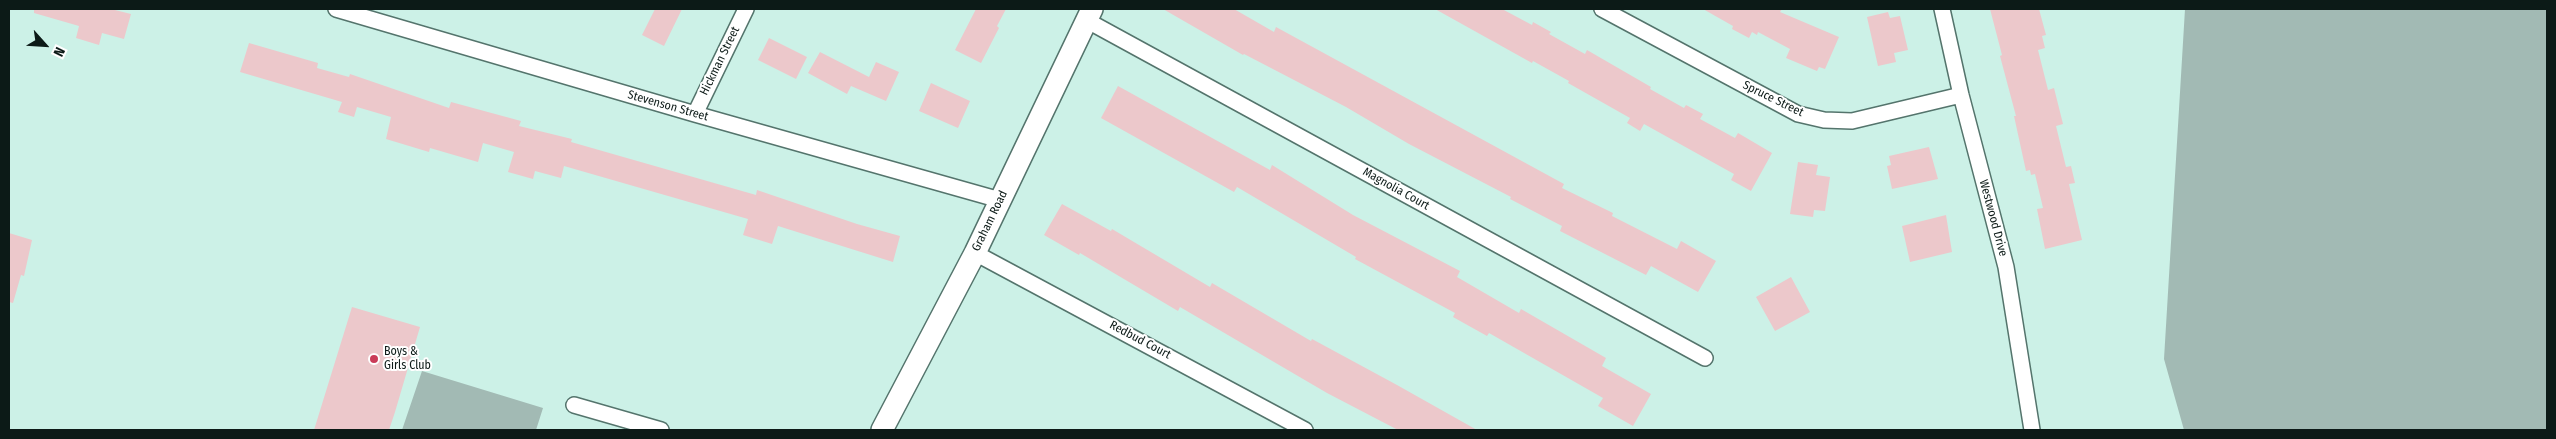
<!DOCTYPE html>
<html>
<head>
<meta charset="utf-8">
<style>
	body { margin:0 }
	#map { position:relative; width:2556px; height:439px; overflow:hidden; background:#ccf1e7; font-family:"Fira Sans Condensed",sans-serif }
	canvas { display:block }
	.frame { position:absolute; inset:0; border:10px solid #0c1a17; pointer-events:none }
	.north { position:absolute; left:20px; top:20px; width:50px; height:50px; -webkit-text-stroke:4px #fff; paint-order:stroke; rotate:116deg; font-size:14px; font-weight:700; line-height:20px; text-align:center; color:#0c1a17 }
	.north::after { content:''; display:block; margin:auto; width:18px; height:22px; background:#0c1a17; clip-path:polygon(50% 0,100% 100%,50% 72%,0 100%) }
</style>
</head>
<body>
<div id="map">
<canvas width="2556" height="439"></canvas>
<div class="frame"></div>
<div class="north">N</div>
</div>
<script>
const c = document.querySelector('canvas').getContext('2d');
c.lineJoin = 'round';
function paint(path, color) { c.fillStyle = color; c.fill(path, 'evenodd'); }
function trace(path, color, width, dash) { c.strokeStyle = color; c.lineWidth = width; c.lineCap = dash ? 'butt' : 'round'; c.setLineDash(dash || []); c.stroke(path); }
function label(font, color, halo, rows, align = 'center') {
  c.font = font + ' "Fira Sans Condensed",sans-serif'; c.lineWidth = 4; c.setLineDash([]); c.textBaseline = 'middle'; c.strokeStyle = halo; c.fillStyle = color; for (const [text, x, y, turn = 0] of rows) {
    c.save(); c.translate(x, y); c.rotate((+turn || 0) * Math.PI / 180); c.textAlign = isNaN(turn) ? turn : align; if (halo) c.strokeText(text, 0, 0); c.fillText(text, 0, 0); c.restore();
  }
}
paint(new Path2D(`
	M2185 9H2547V430H2184L2164 359Z
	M422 371 543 408 536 430H402Z`), '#a2bab4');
paint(new Path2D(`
	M34 9H111L131 14 124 39 102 33 99 45 76 38 79 26 34 13Z
	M655 9H682L664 46 642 35Z
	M976 9H1006L997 26 999 28 981 63 955 50Z
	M1163 9H1234L1274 32 1276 27 1564 184 1562 188 1613 213 1612 216 1677 249 1681 241 1716 261 1698 292 1651 266 1646 275 1560 231 1562 226 1510 199 1511 197 1409 144 1346 107 1244 54 1243 55Z
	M1435 9H1502L1532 25 1533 22 1551 32 1549 34 1585 54 1587 50 1651 87 1650 89 1684 108 1686 105 1703 114 1700 119 1735 138 1738 133 1772 153 1751 191 1731 180 1734 174 1644 124 1640 131 1627 123 1630 118 1568 83 1569 81 1533 61 1532 63Z
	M1703 9H1782L1780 12 1839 37 1825 69 1819 67 1817 71 1786 58 1790 49 1758 32 1757 35 1752 32 1749 38 1732 29 1733 26Z
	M1990 9H2039L2046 35 2042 36 2045 48 2038 50 2048 90 2054 88 2063 124 2056 126 2066 167 2071 166 2075 183 2069 184 2082 240 2045 249 2037 209 2043 208 2035 174 2031 175 2030 170 2026 171 2014 116H2016L2000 56 2002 55Z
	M1888 12 1890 18 1900 16 1908 50 1894 53 1896 62 1878 66 1867 17Z
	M769 38 807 57 796 79 758 60Z
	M249 43 318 63 317 68 349 77 350 74 449 108 451 102 521 121 519 126 572 139 571 142 756 195 757 190 857 224 900 236 893 262 778 226 772 244 743 235 748 219 564 166 561 178 535 171 533 179 508 172 514 152 483 143 478 162 430 148 429 152 386 139 391 117 357 107 354 117 338 112 342 102 240 72Z
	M820 52 869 77 876 62 899 72 886 101 851 86 847 94 808 73Z
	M931 83 970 101 958 128 919 111Z
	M1118 86 1270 170 1272 165 1353 215 1460 271 1457 277 1519 313 1521 309 1606 358 1602 366 1651 394 1633 426 1598 406 1603 398 1489 333 1487 336 1453 317 1455 313 1355 259 1356 257 1237 187 1234 192 1101 118Z
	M1929 147 1938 179 1892 189 1887 166 1891 165 1889 156Z
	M1798 162 1818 165 1816 175 1830 177 1825 211 1814 210 1813 217 1790 214Z
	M1062 204 1111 231 1112 229 1210 287 1212 283 1311 341 1312 339 1397 385 1477 430H1398L1327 393 1180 307 1178 311 1080 253 1079 255 1044 235Z
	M1946 215 1952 252 1910 262 1902 226Z
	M9 233 32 240 24 276 21 275 13 303 9 302Z
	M1791 277 1810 312 1775 331 1756 297Z
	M352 307 420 327 395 412 389 430H314Z`), '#ecc8cb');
const street = new Path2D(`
	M336 9 695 114 1000 200
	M1602 9 1798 114 1824 120 1852 121 1961 95
	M1942 9 1961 95 2006 267 2032 430
	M1086 20 1705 358
	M695 114 746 9
	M975 253 1305 430
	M574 405 661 430`);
const secondary = new Path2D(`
	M882 430 975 253 1092 9`);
trace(street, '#54746c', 18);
trace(secondary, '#54746c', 24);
trace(street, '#fff', 15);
trace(secondary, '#fff', 21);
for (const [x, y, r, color] of [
	[374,359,5,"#ca3b58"]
]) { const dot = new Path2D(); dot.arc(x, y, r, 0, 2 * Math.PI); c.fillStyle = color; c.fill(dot); trace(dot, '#fff', 2); }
label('12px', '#0c1a17', '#fff', [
	["Hickman Street",720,61,-64],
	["Spruce Street",1773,99,26],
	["Stevenson Street",668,106,16],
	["Magnolia Court",1396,189,29],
	["Westwood Drive",1993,218,75],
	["Graham Road",990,221,-64],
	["Redbud Court",1140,340,28]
]);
label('12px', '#0c1a17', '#fff', [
	["Boys &",384,352],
	["Girls Club",384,366]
], 'left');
</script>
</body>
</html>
